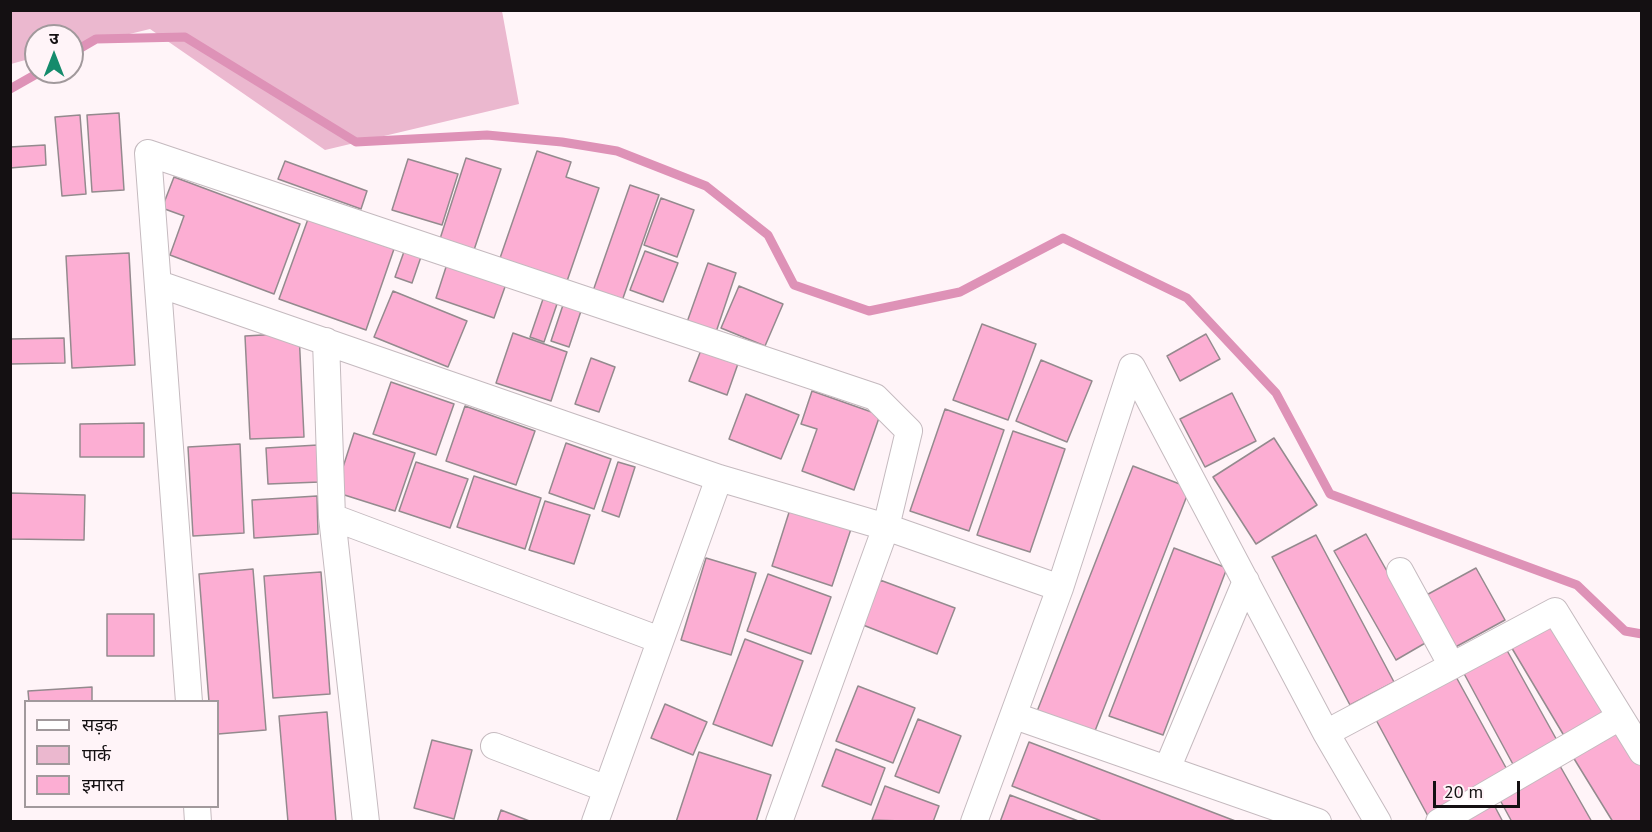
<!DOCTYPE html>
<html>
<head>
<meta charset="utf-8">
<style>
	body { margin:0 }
	#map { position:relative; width:1652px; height:832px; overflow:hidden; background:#fff4f8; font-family:"PT Sans","Noto Sans Devanagari",sans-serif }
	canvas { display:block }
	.frame { position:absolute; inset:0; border:12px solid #141012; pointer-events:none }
	.legend { position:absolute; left:24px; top:700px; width:195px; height:108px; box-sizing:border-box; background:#fff4f8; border:2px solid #a1999c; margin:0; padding:8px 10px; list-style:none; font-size:18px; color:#141012 }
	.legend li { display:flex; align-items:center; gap:12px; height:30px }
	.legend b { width:30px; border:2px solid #a1999c }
	.north { position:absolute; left:24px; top:24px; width:60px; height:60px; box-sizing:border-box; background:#fff4f8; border:2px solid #a1999c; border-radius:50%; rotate:0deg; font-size:16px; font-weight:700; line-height:24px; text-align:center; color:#141012 }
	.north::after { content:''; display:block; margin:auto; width:21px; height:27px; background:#158b6c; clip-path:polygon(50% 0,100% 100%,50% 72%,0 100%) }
	.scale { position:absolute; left:1433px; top:781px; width:87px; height:27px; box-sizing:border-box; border:3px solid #141012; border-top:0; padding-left:8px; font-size:18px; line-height:21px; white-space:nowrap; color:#141012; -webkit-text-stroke:4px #fff4f8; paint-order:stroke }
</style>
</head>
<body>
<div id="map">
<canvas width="1652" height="832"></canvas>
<div class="frame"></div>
<ul class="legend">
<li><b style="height:8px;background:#fff"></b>सड़क</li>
<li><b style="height:16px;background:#ebb8cf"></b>पार्क</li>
<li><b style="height:16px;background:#fcaed3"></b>इमारत</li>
</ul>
<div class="north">उ</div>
<div class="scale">20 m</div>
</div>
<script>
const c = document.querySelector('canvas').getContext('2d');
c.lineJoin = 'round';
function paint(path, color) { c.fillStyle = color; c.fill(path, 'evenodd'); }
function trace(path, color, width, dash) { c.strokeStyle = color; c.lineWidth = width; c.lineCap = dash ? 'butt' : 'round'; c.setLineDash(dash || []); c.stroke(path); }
paint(new Path2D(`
	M11 10 502 11 519 104 325 150 150 29 72 48V36H36V57L11 64Z`), '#ebb8cf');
trace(new Path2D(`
	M72 53 96 39 185 37 356 142 487 135 562 142 617 151 706 186 768 235 794 285 869 311 960 292 1063 238 1187 298 1276 393 1330 494 1577 585 1625 631 1642 634
	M10 89 40 72`), '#de92b7', 9);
const building = new Path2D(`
	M119 113 124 190 92 192 87 115Z
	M80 115 86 194 62 196 55 117Z
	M45 145 46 165 10 168V147Z
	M537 151 571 162 566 177 599 188 566 284 499 261Z
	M466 158 501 169 473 253 439 242Z
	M408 159 458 174 442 225 392 210Z
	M285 161 367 191 361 209 278 179Z
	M174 177 300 224 274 294 170 255 184 216 162 208Z
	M630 185 659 195 622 301 593 291Z
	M661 198 694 210 677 257 644 245Z
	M308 219 394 249 366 330 279 299Z
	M406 246 423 251 412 283 395 277Z
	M645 251 678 263 663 302 630 290Z
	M129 253 135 365 72 368 66 256Z
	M708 263 736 273 715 335 686 325Z
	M447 264 506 284 494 318 436 298Z
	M739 286 783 304 765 346 721 328Z
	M393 291 467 321 448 367 374 337Z
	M543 299 557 304 544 342 530 337Z
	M565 299 583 305 569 347 551 341Z
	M982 324 1036 344 1008 420 953 400Z
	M299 333 304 437 250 439 245 336Z
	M513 333 567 352 551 401 496 383Z
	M1206 334 1220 359 1180 381 1167 356Z
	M64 338 65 363 10 364V339Z
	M703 345 740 358 727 395 689 381Z
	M591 358 615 367 599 412 575 404Z
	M1041 360 1092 381 1067 442 1016 421Z
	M391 382 454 404 436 455 373 434Z
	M812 391 880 415 854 490 802 471 817 429 801 424Z
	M1232 393 1256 441 1205 467 1180 419Z
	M746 394 799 415 781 459 729 439Z
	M465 406 535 431 516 485 446 461Z
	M945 409 1004 430 969 531 910 511Z
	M144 423V457H80V424Z
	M1013 431 1065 449 1030 552 977 535Z
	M354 433 415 453 395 511 335 492Z
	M1274 438 1317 505 1256 544 1213 477Z
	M566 443 611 459 594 509 549 493Z
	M240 444 244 533 193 536 188 447Z
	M318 445 320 482 268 484 266 448Z
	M416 462 468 479 450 528 399 511Z
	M618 462 635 467 619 517 602 511Z
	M1133 466 1190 488 1093 736 1036 714Z
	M474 476 541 498 525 549 457 527Z
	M10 493 85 495 84 540 10 539Z
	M317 496 318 534 254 538 252 500Z
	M545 501 590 515 574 564 529 550Z
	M792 503 853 523 832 586 772 566Z
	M1366 534 1427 642 1396 660 1334 551Z
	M1316 535 1394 682 1350 705 1272 557Z
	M1174 548 1227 568 1163 735 1109 716Z
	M706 558 756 573 731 655 681 640Z
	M1476 568 1505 620 1450 650 1421 598Z
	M253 569 266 730 218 734V702H209L199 574Z
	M321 572 330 694 273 698 264 576Z
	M768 574 831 597 811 654 747 631Z
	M880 580 955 608 937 654 863 625Z
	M107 614H154V656H107Z
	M1553 620 1609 713 1566 739 1510 645Z
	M745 639 803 661 772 746 713 724Z
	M1504 645 1559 744 1515 768 1461 668Z
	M1455 675 1510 775 1429 818 1375 718Z
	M858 686 915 708 893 763 836 741Z
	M92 687V702H29L28 691Z
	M665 704 707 722 693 755 651 738Z
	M327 712 336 822H288L279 716Z
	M918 719 961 736 939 793 895 776Z
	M1621 727 1642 759V822H1613L1573 757Z
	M432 740 472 750 454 819 414 808Z
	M1029 742 1238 822H1104L1012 786Z
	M836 749 885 768 871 805 822 786Z
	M699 752 771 775 756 822H676Z
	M1560 766 1592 822H1512L1500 800Z
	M885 786 939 806 933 822 872 820Z
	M1010 795 1081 822H1000Z
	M1494 805 1503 822H1462Z
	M501 810 532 822H497Z`);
paint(building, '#fcaed3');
trace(building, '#948a8e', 1.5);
const minor = new Path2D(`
	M159 284 719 478 886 527 1060 588
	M326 341 332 517 366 822
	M332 517 660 640
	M1400 571 1452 666
	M189 702 148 153 875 397 909 431 886 527 779 822
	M1015 716 1318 822
	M1326 733 1555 611 1642 752
	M494 746 607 789
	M1167 769 1246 581
	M197 806 198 822
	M595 822 719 478
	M974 822 1060 588 1132 367 1326 733 1378 822
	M1439 822 1618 718`);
trace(minor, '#c5babf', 28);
trace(minor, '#fff', 26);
</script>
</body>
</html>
